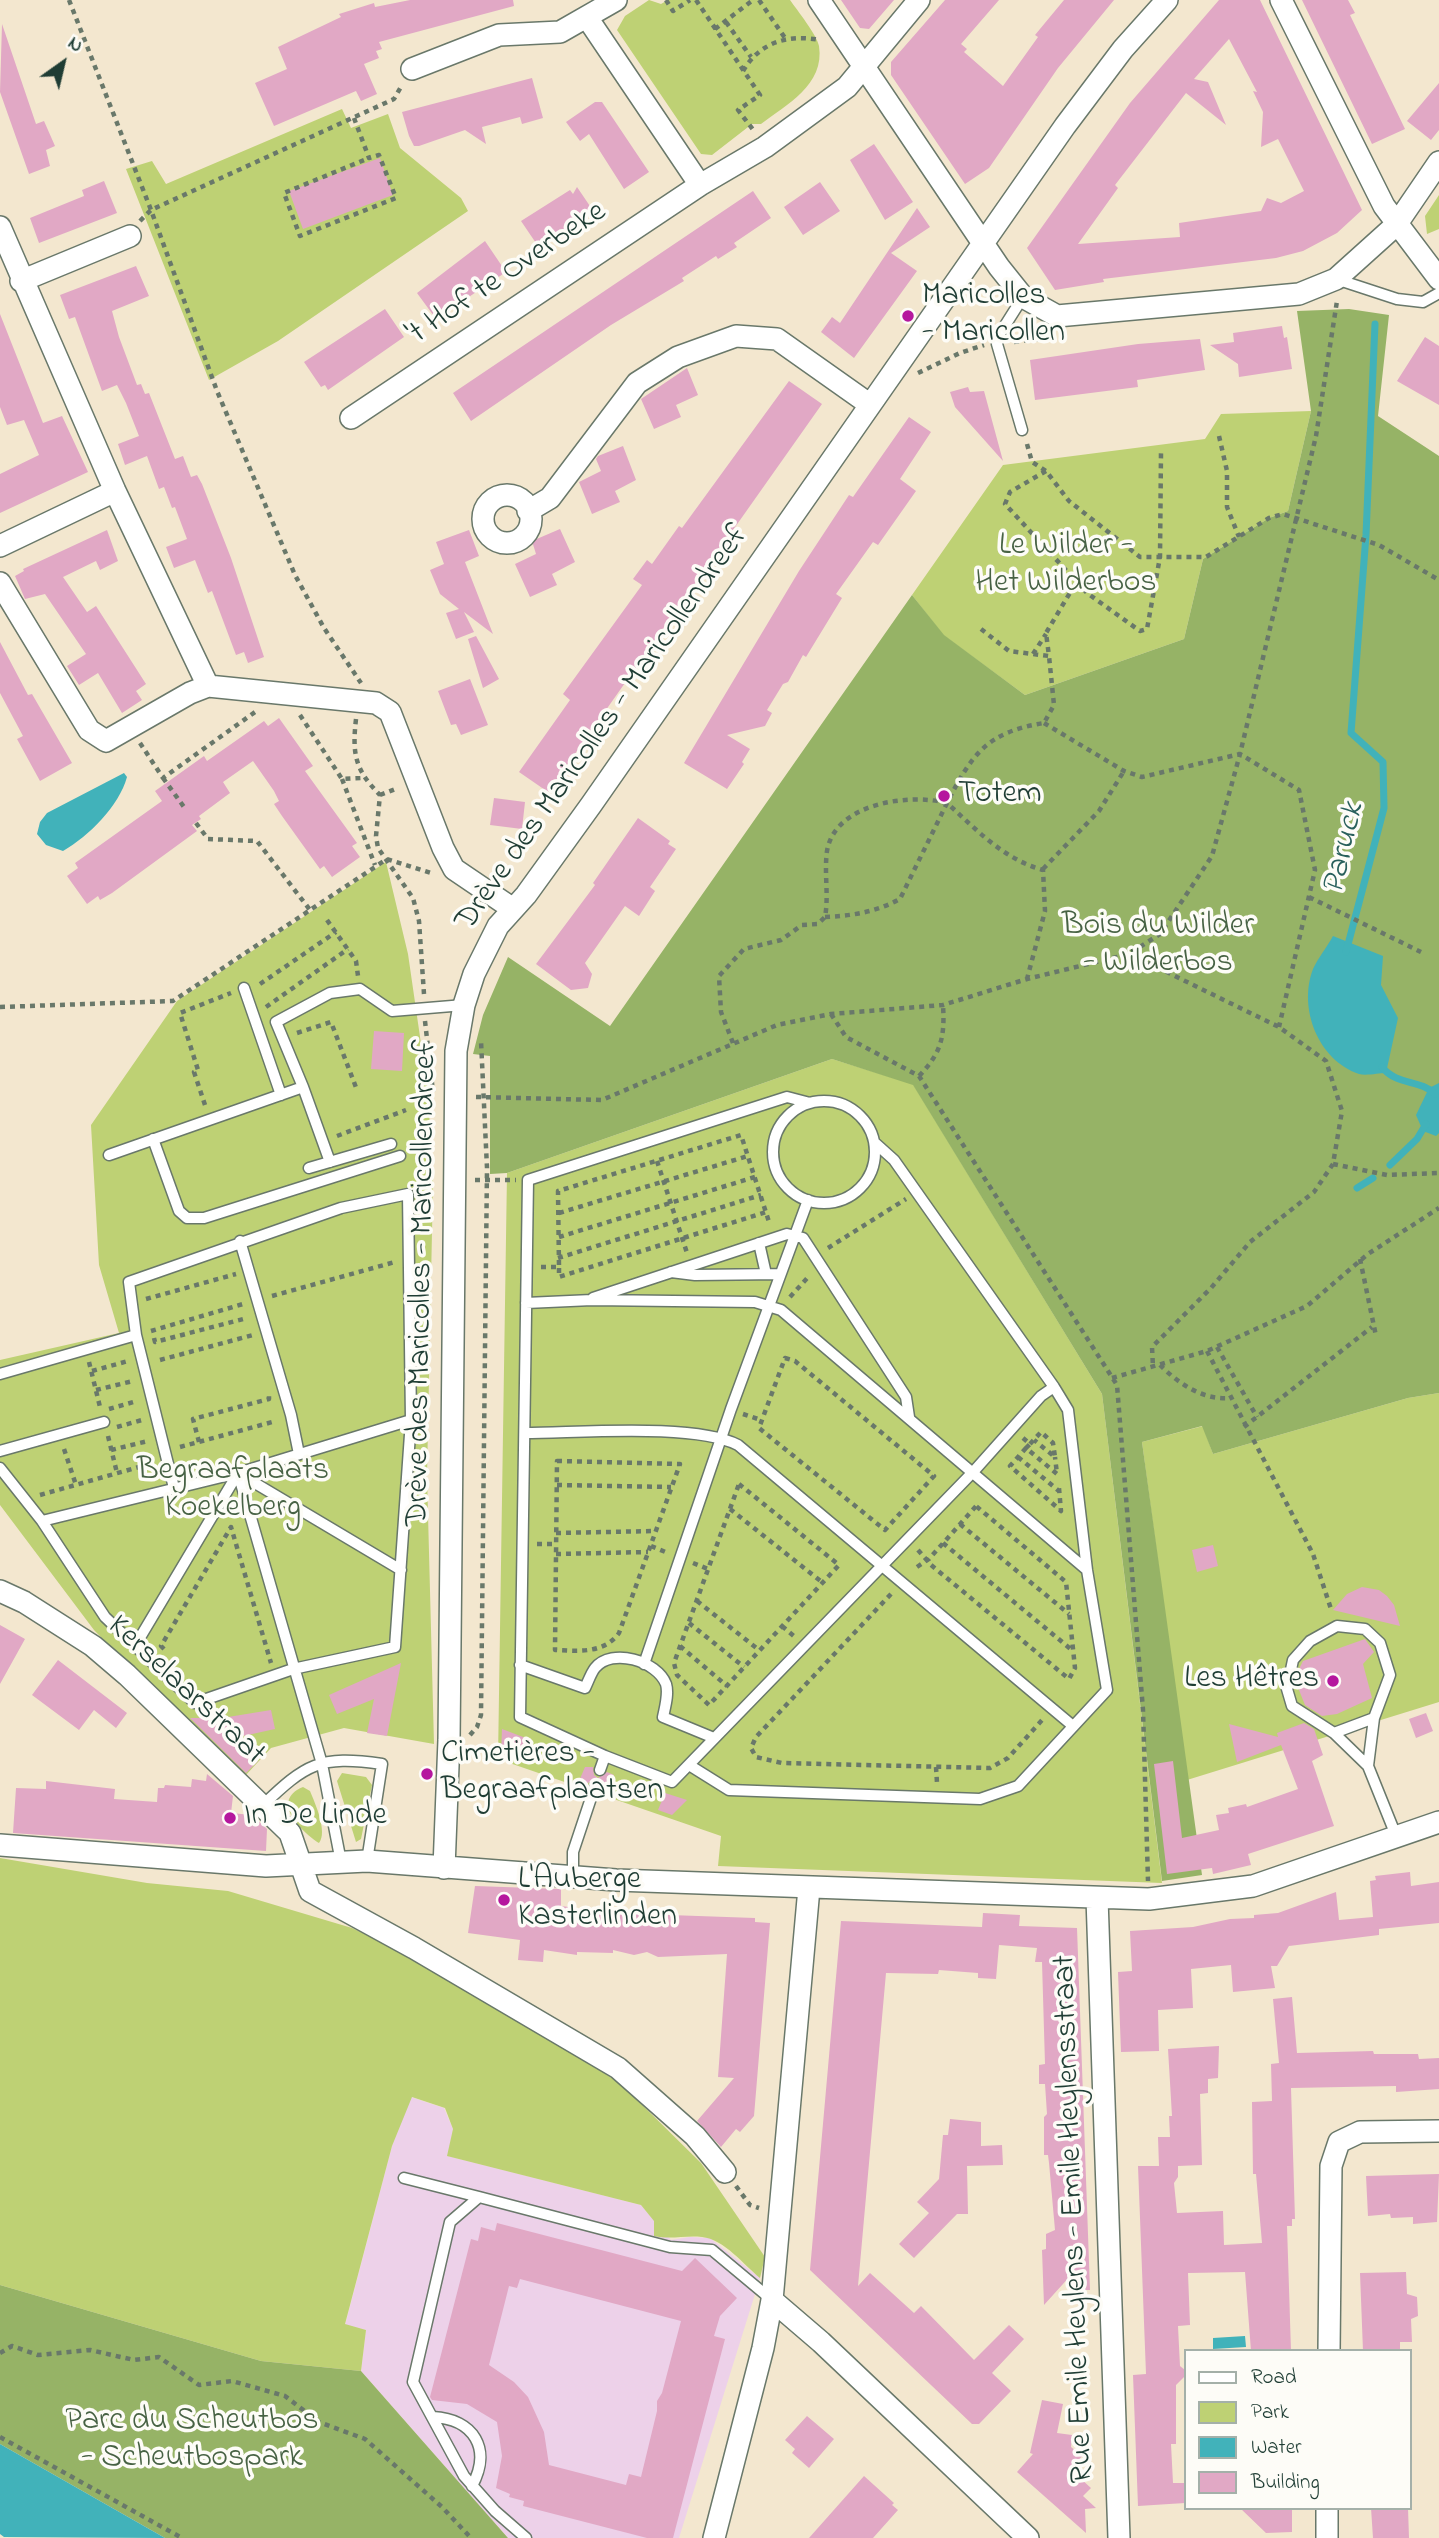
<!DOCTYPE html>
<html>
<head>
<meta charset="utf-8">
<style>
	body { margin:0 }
	#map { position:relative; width:1439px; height:2538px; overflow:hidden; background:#f3e7cf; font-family:"Indie Flower",sans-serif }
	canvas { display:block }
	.legend { position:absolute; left:1184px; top:2349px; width:228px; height:161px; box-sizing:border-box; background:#fdfcf7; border:2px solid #a4b0a9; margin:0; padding:9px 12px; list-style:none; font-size:21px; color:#1f3d34 }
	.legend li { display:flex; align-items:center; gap:14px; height:35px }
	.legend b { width:35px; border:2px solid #a4b0a9 }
	.north { position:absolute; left:28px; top:28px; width:70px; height:70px; -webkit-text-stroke:5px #fdfcf7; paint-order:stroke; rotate:34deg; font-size:19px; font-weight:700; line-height:28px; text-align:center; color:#1f3d34 }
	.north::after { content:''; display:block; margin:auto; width:24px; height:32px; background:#1f3d34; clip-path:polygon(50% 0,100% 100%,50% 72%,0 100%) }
</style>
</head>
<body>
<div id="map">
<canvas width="1439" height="2538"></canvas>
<ul class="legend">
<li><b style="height:9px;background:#fff"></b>Road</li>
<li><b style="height:19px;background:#bed174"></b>Park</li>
<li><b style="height:19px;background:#41b2ba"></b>Water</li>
<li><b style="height:19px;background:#e1a8c5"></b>Building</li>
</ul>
<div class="north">N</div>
</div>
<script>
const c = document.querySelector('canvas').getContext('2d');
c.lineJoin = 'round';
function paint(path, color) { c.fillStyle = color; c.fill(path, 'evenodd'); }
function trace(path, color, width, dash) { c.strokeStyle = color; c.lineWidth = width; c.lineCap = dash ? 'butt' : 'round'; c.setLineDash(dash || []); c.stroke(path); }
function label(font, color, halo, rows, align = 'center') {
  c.font = font + ' "Indie Flower",sans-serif'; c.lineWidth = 7; c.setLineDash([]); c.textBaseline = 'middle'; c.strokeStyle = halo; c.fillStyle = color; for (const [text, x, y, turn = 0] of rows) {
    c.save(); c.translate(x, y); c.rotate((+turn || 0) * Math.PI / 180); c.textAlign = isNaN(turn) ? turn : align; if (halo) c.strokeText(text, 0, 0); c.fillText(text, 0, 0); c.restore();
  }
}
paint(new Path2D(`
	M411 2097 444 2108 453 2129 448 2156 641 2205 671 2240 690 2237 710 2238 760 2278 679 2538H508L361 2371 366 2330 345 2325 392 2146Z`), '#edd1e9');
paint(new Path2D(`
	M649 0 661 4 668 0H790C797 10 817 35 819 46 825 85 786 105 761 124H752L712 155 701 154 617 30 625 16Z
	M342 109 351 128 388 114 400 148 461 198 468 211 278 341 209 380 126 169 152 161 166 184Z
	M1439 195V229L1427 234 1425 216Z
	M1311 411 1288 511 1269 518 1203 559 1184 639 1025 695 943 635 912 595 1003 465 1205 439 1221 414Z
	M386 862 408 954 428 1092 433 1183 427 1476 434 1744 344 1728 271 1748 245 1776 186 1724 94 1630 0 1505V1360L119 1333 99 1265 91 1125 177 1001Z
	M832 1059 913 1084 1102 1394 1162 1883 718 1866 721 1836 498 1759 507 1173Z
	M1439 1393V1702L1187 1780 1142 1442 1203 1426 1213 1454 1408 1398Z
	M342 1773 366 1777 372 1785 361 1839 356 1842 337 1781Z
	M303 1787 310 1791C315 1803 328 1832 319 1843 302 1832 269 1801 303 1787Z
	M0 1858 147 1883 228 1891 352 1928 402 1952 584 2059 623 2086 701 2163 765 2257 760 2278C744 2265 724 2239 702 2237 685 2235 671 2240 654 2236V2221L641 2205 447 2156 453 2129 445 2108 412 2097 392 2146 345 2324 366 2330 361 2371 261 2361 0 2285Z`), '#bed174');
paint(new Path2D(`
	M1349 309 1389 315 1378 416 1439 456V1393L1408 1398 1213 1454 1202 1426 1142 1442 1202 1875 1162 1881 1102 1394 913 1085 832 1059 507 1173 490 1174V1056L473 1054 483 1015 508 957 610 1026 912 595 944 635 1025 695 1184 639 1203 559 1269 518 1288 511 1311 411 1297 311Z
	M0 2285 261 2361 361 2371 508 2538H165L0 2444Z`), '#96b366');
paint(new Path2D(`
	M124 773 127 777C119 806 89 836 63 851L46 845 37 834 40 822 47 813Z
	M1333 936 1383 956 1381 985 1398 1018 1386 1073C1379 1073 1366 1076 1359 1074 1318 1060 1298 1008 1313 969 1318 958 1327 947 1333 936Z
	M1439 1083V1133L1436 1136 1423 1131 1416 1115 1429 1088Z
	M1245 2336 1246 2347 1213 2349V2338Z
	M0 2444 165 2538 4 2537 0 2534Z`), '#41b2ba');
trace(new Path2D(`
	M1346 952 1384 808 1383 762 1351 733 1366 535 1375 324
	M1382 1067C1397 1086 1420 1079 1435 1094
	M1390 1165 1417 1139 1426 1124
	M1357 1188 1373 1178`), '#41b2ba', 7);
paint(new Path2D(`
	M410 0H513L514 6 379 42 382 49 376 51 379 58 364 64 377 94 361 101 356 91 274 126 255 83 287 69 278 47 341 17 339 14 374 3 375 7Z
	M841 0H894L869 29 860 28Z
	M945 0H999L961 44 967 49 964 52 1003 86 1038 37 1035 35 1064 0H1114L1058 68 989 168 965 184 891 75V62Z
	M1219 0H1260L1362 210 1337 233 1303 251 1276 258 1103 279 1104 282 1055 290 1027 248 1130 103ZM1229 39 1257 92 1253 91 1263 112 1261 147 1278 139 1304 191 1281 203 1267 198 1261 211 1179 223 1180 237 1078 244 1118 188 1115 185 1186 93 1226 125 1208 82 1194 79Z
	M1302 0H1348L1355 13 1350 15 1405 129 1372 144Z
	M2 24 36 124 44 121 55 146 46 150 50 166 29 174 0 92Z
	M532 78 543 118 522 124 520 117 482 127 486 144 465 130 419 146H414L409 136 402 112Z
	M1439 83V130L1431 140 1407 121Z
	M595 102H602L649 172 624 189 589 134 580 141 566 122Z
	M874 144 913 202 885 220 850 160Z
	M380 158 393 195 303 229 289 191Z
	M104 181 117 213 39 243 30 218 84 196 82 190Z
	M820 182 840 211 803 235 784 207Z
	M577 187 594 212 540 249 521 221 570 190 573 194Z
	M753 191 771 218 734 243 737 247 718 259 716 256 682 278 684 281 611 325 471 421 453 393Z
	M917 208 930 227 891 253 917 271 854 358 821 332 832 317 840 323Z
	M485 241 506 272 436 319 417 293Z
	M136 266 149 296 112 311 119 337 137 385 141 384 145 394 149 393 175 459 183 456 191 477 197 475 202 484 231 558 264 657 248 663 244 652 236 655 212 591 208 593 195 560 174 568 166 547 187 539 175 507 172 508 164 487 159 489 147 456 125 465 118 444 139 436 126 403 117 385 102 391 75 317 69 319 60 295Z
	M385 309 404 337 328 390 325 385 321 387 304 362Z
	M0 314 43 423 62 416 88 472 0 513V474L39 455 24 420 7 425 0 407Z
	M1282 326 1284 338 1287 337 1292 369 1239 377 1238 364 1210 345 1234 342 1233 333Z
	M1425 337 1439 346V405L1397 381Z
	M1200 339 1205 370 1137 380 1138 387 1035 400 1030 360 1138 344Z
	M687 368 698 395 676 405 681 417 654 429 641 399Z
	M789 381 822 404 548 792 519 772 570 700 563 694 642 585 633 579 647 560 652 564 679 526 682 528Z
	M968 387 970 392 984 391 1003 461 955 407 950 392Z
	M909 417 931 432 900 479 916 491 878 545 873 542 836 594 842 598 806 657 803 655 788 682 783 684 767 710 772 713 765 726 727 735 750 749 742 762 744 764 727 789 684 763 799 571 849 495 853 497Z
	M623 446 636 480 615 491 620 502 592 514 579 482 601 471 596 459 598 456Z
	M560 529 575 562 552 574 557 585 530 597 515 564 536 554 532 541Z
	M107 530 118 561 100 570 96 561 63 577 87 612 96 606 146 684 136 691 142 700 122 713 98 673 79 685 67 666 86 654 45 594 25 599 15 576 24 571 23 569Z
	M469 530 479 556 465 562 493 634 464 612 474 632 456 639 446 613 459 609 440 594 430 570 444 564 436 542Z
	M476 636 499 679 483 688 468 639Z
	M0 642 28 695 32 694 72 763 40 781 17 739 23 736 0 693Z
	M470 679 488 725 461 735 456 724 451 725 438 691Z
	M279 718 313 766 305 771 357 843 352 846 360 857 332 877 324 866 320 869 282 816 274 804 279 801 274 791 253 761 223 782 230 793 199 816 201 819 192 825 197 831 112 893 100 900 98 896 87 904 67 876 78 868 75 863 162 801 155 791 204 756 207 761 264 721 268 726Z
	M494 798 525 802 522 829 490 825Z
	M638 818 670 841 668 844 676 849 650 887 655 891 639 916 625 906 585 963 592 974 588 988 571 990 536 964 595 885 593 883Z
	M374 1031 404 1033 402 1071 371 1069Z
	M1213 1545 1218 1566 1197 1572 1192 1550Z
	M1362 1587 1379 1590 1387 1596 1394 1605 1400 1626 1333 1610 1347 1594Z
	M0 1625 25 1639 0 1684Z
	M1365 1639 1374 1652 1363 1664 1372 1698 1337 1714 1322 1716 1305 1705 1299 1690 1304 1681 1299 1669 1303 1661Z
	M58 1660 127 1713 116 1728 94 1710 79 1730 32 1695Z
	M401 1663 387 1736 367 1733 374 1699 337 1714 329 1695Z
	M271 1710 275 1729 234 1738 258 1761 246 1773 190 1718H222Z
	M1426 1713 1433 1731 1416 1738 1409 1719Z
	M1304 1723 1314 1729 1323 1755 1312 1761 1334 1826 1248 1854 1251 1865 1213 1874 1212 1868 1167 1874 1154 1764 1173 1761 1182 1838 1219 1830 1216 1815 1229 1813 1228 1808 1246 1804 1247 1807 1298 1789 1281 1745 1237 1762 1229 1724 1278 1737 1277 1733Z
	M502 1729 531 1740 523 1761 501 1753Z
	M585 1767H593L594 1775 598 1778 607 1772 614 1775 608 1791 602 1789 598 1779H593L587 1784 579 1781Z
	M207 1774 233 1796 231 1813 252 1815 267 1829 266 1851 13 1833 16 1788 46 1789V1781L115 1789 114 1799 157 1802 158 1788H164L165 1785 191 1787 192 1779 206 1781Z
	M665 1793 687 1800 672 1815 658 1810Z
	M1410 1872 1411 1886 1439 1882V1923L1379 1929V1935L1289 1946 1277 1966H1271L1275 1988 1233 1992 1231 1965 1191 1969 1193 2008 1158 2010 1159 2051 1121 2052 1118 1972 1132 1971 1130 1931 1193 1927 1230 1919 1254 1918V1915L1278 1913 1336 1892 1339 1920 1373 1917 1370 1881 1376 1880 1375 1876Z
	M475 1886 561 1889V1906L584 1909V1912L755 1918V1922L770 1923 754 2116 740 2132 736 2129 721 2147 697 2121 734 2078 718 2077 727 1954 658 1957 647 1952 634 1955 613 1950V1953L577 1952V1955L544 1950 543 1962 518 1960 520 1940 468 1933Z
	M983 1913 1020 1915 1019 1926 1077 1928 1090 2290H1070L1072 2274 1044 2305 1042 2250 1046 2249V2234L1055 2230 1049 2163 1048 2155H1044V2117L1047 2114 1045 2084H1039V2065L1045 2064 1042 1962H1035L1037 1948 999 1945 996 1979 978 1978V1973L939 1970 938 1974 886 1973 858 2286 870 2273 914 2313 921 2306 974 2360 1009 2325 1024 2339 992 2373 1011 2391 979 2424H972L810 2270 841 1921 982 1927Z
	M1292 1997 1297 2053 1373 2051 1374 2054H1418L1419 2059 1439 2058V2089L1396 2092V2086L1291 2088 1295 2219H1292V2226H1287L1291 2351H1251L1245 2272 1188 2273 1190 2325 1178 2326 1180 2366 1185 2370V2376L1176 2385V2444H1171L1173 2483H1185V2503L1138 2506 1133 2375 1146 2374 1138 2166H1159L1158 2137H1170L1169 2116H1172L1168 2049 1219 2046 1218 2078 1208 2079V2093L1200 2094 1202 2165 1178 2166V2177L1174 2183 1177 2213 1223 2211 1224 2245 1262 2243 1256 2174H1253L1252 2102 1272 2101 1271 2064 1279 2063 1273 1999Z
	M950 2119 981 2122V2146L1002 2145 1003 2165 967 2166 968 2214H957L914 2258 899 2244 929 2213 917 2202 939 2179 943 2135H948Z
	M1439 2174 1437 2222 1413 2224V2217L1391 2218 1390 2214 1368 2216 1366 2176Z
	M497 2223 682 2271 695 2258 737 2298 720 2316 714 2336 725 2339 673 2538H647L523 2506 524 2501 509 2497 510 2494 496 2488 502 2456 497 2422 467 2404 432 2400 430 2397 471 2239 478 2241 481 2227 495 2231ZM520 2279 681 2321 662 2393 657 2401V2411L641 2477 629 2474 626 2485 549 2465 544 2432 528 2397 514 2382 489 2365 509 2286 517 2288Z
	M1406 2272 1407 2294 1417 2297 1418 2316 1411 2319 1412 2342H1400V2351H1363L1360 2273Z
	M1042 2400 1063 2404 1057 2433 1072 2435 1071 2447 1082 2456 1071 2470 1091 2488 1083 2496 1096 2508 1085 2509 1086 2533 1017 2472 1033 2454 1030 2453Z
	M807 2416 834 2439 809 2468 792 2453 795 2449 785 2440Z
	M864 2476 894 2503 892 2505 898 2510 873 2538H809Z
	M1240 2508H1292V2532L1266 2533Z
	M1371 2508H1408L1409 2538H1373Z`), '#e1a8c5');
const service = new Path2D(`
	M1336 279 1397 299 1423 302 1439 293
	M1022 430 997 344 999 335 1023 297
	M244 988 281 1095
	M303 1087 330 1162
	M773 1152a51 51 0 1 1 102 0a51 51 0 1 1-102 0Z
	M810 1103 787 1097 528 1180 520 1717 605 1756 672 1782 974 1471 1041 1396 1054 1387 894 1160 874 1142
	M153 1139 179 1211 187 1218H204L400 1156
	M109 1155 303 1087 276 1022 330 993 360 989 392 1011 464 1005
	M309 1168 391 1144
	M240 1241 291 1415 299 1454
	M759 1243 766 1274
	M671 1272 695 1275 780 1274
	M593 1298 787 1234 803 1238 906 1397 909 1417
	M526 1303 592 1300 755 1302 781 1310 1087 1570
	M0 1374 136 1335
	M411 1420 395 1647 293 1669 195 1703 105 1617 42 1521 238 1473Z
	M525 1433C579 1433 694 1423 738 1445L1073 1726
	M0 1451 104 1422
	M0 1468 42 1521
	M238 1473 322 1764 341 1862
	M238 1473 401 1570
	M174 1488 136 1335 129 1282 341 1208 408 1194 411 1420
	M135 1646 238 1473
	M644 1664 731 1409 808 1200
	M520 1665 585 1688C588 1682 591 1673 595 1668 612 1647 657 1661 666 1684 669 1694 665 1707 663 1717L714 1738
	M1334 1733 1374 1718
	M689 1765 729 1790 980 1799 1018 1786 1107 1690 1087 1570 1068 1410 1054 1387
	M1368 1766 1334 1733 1292 1706 1287 1689 1293 1660 1310 1641 1337 1626 1365 1629 1380 1643 1390 1675 1374 1718 1368 1766 1397 1838
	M600 1770 605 1756
	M262 1806C306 1764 319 1755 382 1764L367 1861
	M573 1877V1852L595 1786
	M404 2178 479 2197
	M433 2417C474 2419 492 2449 472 2486
	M526 2538 495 2511 464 2476 413 2382 450 2222 479 2197 670 2247 712 2250 772 2300`);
const minor = new Path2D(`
	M819 0 999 267 1023 297 1057 316 1299 294 1336 279 1396 225 1439 162
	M1281 0 1384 206 1439 279
	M588 19 700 185
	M412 69 499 35 560 32 616 0
	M0 227 115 491 208 686 376 703 390 712 443 848 454 869 513 909
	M21 281 130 236
	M351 418 700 185 765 147 847 87 919 0
	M483 519a24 24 0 1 1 48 0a24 24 0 1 1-48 0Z
	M528 511 550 498 637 383 678 357 736 336 777 339 869 404
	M0 546 115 491
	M0 583 89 730 106 741 190 693 208 686
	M0 1591 24 1602 93 1646 127 1675 290 1833 310 1891 414 1948 618 2068 695 2136 725 2172
	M0 1845 266 1866 367 1861 616 1880 1149 1899 1253 1886 1439 1822
	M444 1868 449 1740 456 1051 464 1005 474 974 498 926 526 895 591 805 1065 126 1123 49 1167 0
	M1097 1898 1119 2538
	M772 2300 821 2342 1028 2538
	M1329 2351 1331 2166 1339 2142 1360 2132 1439 2131
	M714 2538 763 2348 772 2300 809 1888
	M1327 2538V2508`);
trace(service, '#69786a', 13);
trace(minor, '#69786a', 24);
trace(new Path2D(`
	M69 0 151 210 217 391 295 575 324 628 361 683
	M666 0 673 11 690 0
	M696 0 760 95 738 110 754 131
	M759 0 785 38
	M726 22 751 57
	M715 29 753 0
	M743 71C760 42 788 34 820 40
	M354 118 369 158 379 155 396 198 300 236 284 193 369 158
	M140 221 151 210 394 99 402 85
	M1014 342 1054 337
	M918 373 960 353 984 345
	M1219 436 1227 471V507L1239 537
	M1027 444 1032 462 1046 471 1069 501 1140 557H1206L1269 518 1283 514 1379 545 1439 580
	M1046 471 1010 492 1005 504 1087 593 1140 631 1147 629 1160 557 1161 452
	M981 629 1009 651 1049 656 1046 633 1077 581
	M1033 654 1046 634
	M300 715 342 779 363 778
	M356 719C352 754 355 770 380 795L376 836 378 848 413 898 419 921 424 994
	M1044 723 1124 771 1142 777 1240 754 1299 790 1315 870 1279 1027
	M140 743 163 778 255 712
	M163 778 184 807
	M342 779 375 865
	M380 795 398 788
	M196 823 208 839 257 841 310 910
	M1043 869 1099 811 1124 771
	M1309 897 1421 952
	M825 917C851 916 876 912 900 899L947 803C977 830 1003 859 1043 870L1045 911 1027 979
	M327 920 356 961 358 976
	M1130 954 1279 1027 1326 1061 1342 1111 1333 1164 1314 1192 1250 1242 1211 1288 1152 1347 1153 1367
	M260 984 336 932
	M0 1007 173 1001 387 859 434 874
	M266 1007 348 949
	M831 1014 846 1037 919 1076 1117 1385 1143 1710 1148 1881
	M425 1021 433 1092
	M297 1033 331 1022 357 1090
	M733 1043 721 1012 719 976 744 949 781 940 802 925 818 924 825 917C829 896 824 873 827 851 835 803 909 793 947 803 972 754 987 732 1044 723L1054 705 1049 656
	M919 1076C941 1053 945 1038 943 1005
	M476 1097 602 1100 777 1025 831 1014 943 1005 1027 979 1129 954 1160 934 1212 856 1240 754 1316 436 1337 301
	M205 1105 194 1072 198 1070 180 1013 231 993
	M337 1136 406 1110
	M657 1161 687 1253
	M1333 1164 1387 1175 1439 1173
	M475 1180H516
	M559 1213 748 1156
	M559 1237 755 1177
	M828 1248 906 1199
	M558 1258 761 1195
	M1360 1259 1376 1336
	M541 1267H559L558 1191 741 1135 770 1225
	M559 1268V1277L766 1212
	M272 1296 395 1262
	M790 1297 810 1275
	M146 1299 236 1274
	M151 1331 243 1304
	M154 1338 155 1342 247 1318
	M1217 1347 1257 1417
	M1207 1351 1313 1554 1332 1612
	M785 1358 795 1361 934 1476 885 1530 759 1428Z
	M160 1360 253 1335
	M89 1362 100 1407
	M1160 1365C1178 1383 1202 1400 1229 1398
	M92 1371 128 1361
	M1112 1378 1207 1351 1307 1306 1368 1254 1439 1208
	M96 1390 133 1381
	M109 1409 137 1401
	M743 1414 761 1420
	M117 1427 142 1420
	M1244 1427 1372 1327
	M108 1436 117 1473
	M1023 1438 1030 1444 1026 1448 1057 1474 1055 1457
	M199 1442 193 1419 269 1399V1396
	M1030 1444 1041 1432 1053 1443 1055 1457 1034 1440
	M180 1447 276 1421
	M1026 1448 1010 1466 1061 1511 1059 1488
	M64 1449 76 1485
	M111 1450 148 1441
	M1018 1457 1059 1491
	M557 1461 680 1464 619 1633C604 1654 578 1651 555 1650Z
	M739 1484 839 1565 709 1705 677 1675 674 1663Z
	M557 1485 671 1487
	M40 1495 153 1463
	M730 1509 823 1583
	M960 1524 1069 1614
	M556 1533 656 1531
	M943 1543 1073 1651
	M537 1544H556
	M651 1546 668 1553
	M918 1550 931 1565 1069 1679 1075 1668 1066 1582 976 1506
	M556 1554 648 1552
	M693 1563 708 1569
	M917 1567 929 1559 977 1505
	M891 1594 756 1737 751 1748 756 1757 782 1763 990 1768 1008 1758 1043 1719
	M697 1601 759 1650
	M689 1623 744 1667
	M782 1626 795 1637
	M680 1646 727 1686
	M164 1649 161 1646 231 1527 271 1663
	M470 1735 477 1727 481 1715 487 1168 481 1041
	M936 1767 937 1783
	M736 2186 750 2205 759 2208
	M0 2353 12 2346 38 2355 90 2350 134 2360 159 2357 199 2385 232 2381 285 2396 319 2422 365 2439 442 2507 471 2538
	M0 2437 182 2538`), '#69786a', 4.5, [5, 5]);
trace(service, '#fff', 10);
trace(minor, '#fff', 21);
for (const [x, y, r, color] of [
	[908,316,7,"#b5179e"],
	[944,796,7,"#b5179e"],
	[1333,1681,7,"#b5179e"],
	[427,1774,7,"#b5179e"],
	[230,1818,7,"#b5179e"],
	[504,1900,7,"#b5179e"]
]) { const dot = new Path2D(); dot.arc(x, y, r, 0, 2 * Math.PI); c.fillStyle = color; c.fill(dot); trace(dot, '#fdfcf7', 2.5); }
label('32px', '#1f3d34', '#fdfcf7', [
	["'t Hof te Overbeke",508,275,-34],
	["Drève des Maricolles - Maricollendreef",604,729,-55],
	["Drève des Maricolles - Maricollendreef",424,1283,-89],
	["Kerselaarstraat",185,1692,43],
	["Rue Emile Heylens - Emile Heylensstraat",1076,2219,-92]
]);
label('32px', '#1f3d34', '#fdfcf7', [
	["Maricolles",922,298],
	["- Maricollen",922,335],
	["Totem",958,796],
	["Les Hêtres",1319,1681,"right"],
	["Cimetières -",441,1756],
	["Begraafplaatsen",441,1793],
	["In De Linde",244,1818],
	["L'Auberge",518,1882],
	["Kasterlinden",518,1919]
], 'left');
label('32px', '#476244', '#fdfcf7', [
	["Le Wilder -",1066,548],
	["Het Wilderbos",1066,585],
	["Bois du Wilder",1158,928],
	["- Wilderbos",1158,965],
	["Begraafplaats",233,1473],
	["Koekelberg",233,1510],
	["Parc du Scheutbos",192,2423],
	["- Scheutbospark",192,2460]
]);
label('italic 33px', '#29605c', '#fdfcf7', [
	["Paruck",1346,849,-77]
]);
</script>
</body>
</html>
